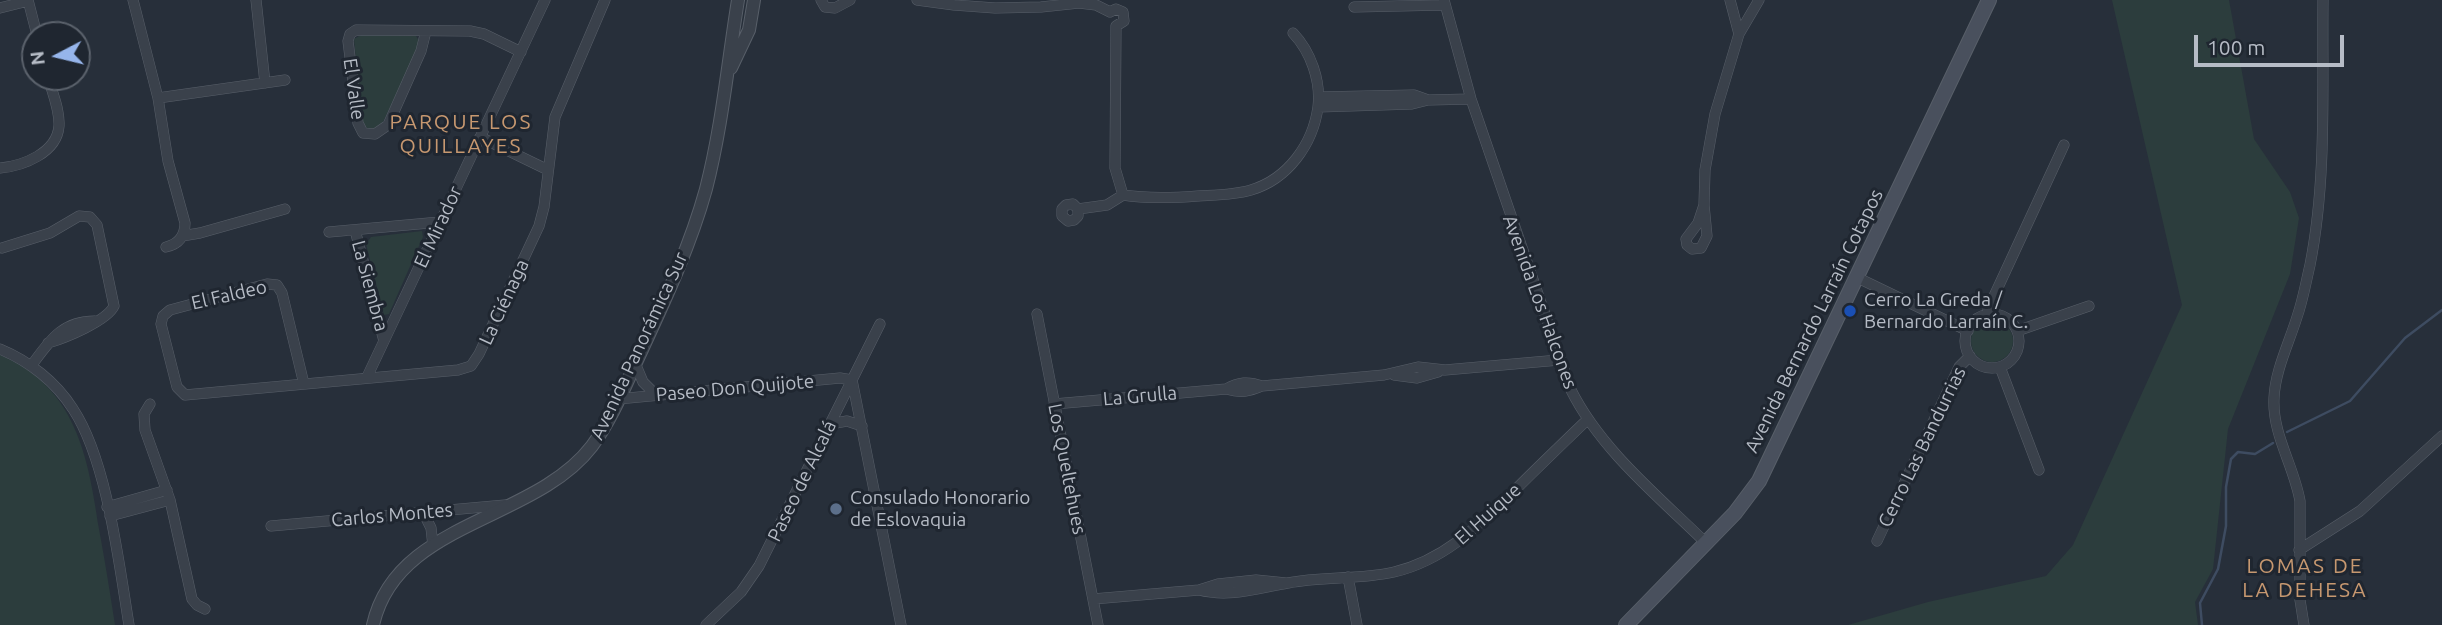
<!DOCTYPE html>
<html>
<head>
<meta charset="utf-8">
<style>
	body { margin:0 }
	#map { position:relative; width:2442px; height:625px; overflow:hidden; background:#272f3a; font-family:Ubuntu,sans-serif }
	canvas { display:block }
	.north { position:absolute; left:21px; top:21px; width:70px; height:70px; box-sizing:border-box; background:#1f2630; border:2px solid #5b626c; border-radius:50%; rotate:263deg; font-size:19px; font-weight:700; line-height:28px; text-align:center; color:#b6bcc6 }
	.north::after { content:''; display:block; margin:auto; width:24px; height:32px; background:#96b5eb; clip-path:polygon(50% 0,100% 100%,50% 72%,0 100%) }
	.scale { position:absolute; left:2194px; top:35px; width:150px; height:32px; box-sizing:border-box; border:4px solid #b6bcc6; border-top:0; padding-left:9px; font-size:21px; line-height:24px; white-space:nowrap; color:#b6bcc6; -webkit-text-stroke:5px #1f2630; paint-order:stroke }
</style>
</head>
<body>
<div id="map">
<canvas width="2442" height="625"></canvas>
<div class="north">N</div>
<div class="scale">100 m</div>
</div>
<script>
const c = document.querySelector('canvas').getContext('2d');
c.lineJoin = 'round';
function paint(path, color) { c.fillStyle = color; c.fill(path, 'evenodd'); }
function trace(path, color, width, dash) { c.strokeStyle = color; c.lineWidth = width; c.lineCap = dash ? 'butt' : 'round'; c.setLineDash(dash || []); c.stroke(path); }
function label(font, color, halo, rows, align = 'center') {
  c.font = font + ' Ubuntu,sans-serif'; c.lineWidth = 6; c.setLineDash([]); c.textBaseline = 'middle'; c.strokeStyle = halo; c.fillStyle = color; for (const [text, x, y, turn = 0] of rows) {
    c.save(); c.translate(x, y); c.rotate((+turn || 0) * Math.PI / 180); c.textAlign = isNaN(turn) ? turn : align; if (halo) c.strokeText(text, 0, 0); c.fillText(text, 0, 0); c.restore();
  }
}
paint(new Path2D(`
	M2112 0H2229L2254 139 2290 192 2299 218 2290 274 2228 429 2213 569 2195 602 2198 625H1848L1928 602 2046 576 2073 545 2182 305Z
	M408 34 416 36 419 41 418 49 383 122 374 129H368L362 123 354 39 361 35Z
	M422 231 423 237 389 314 384 315 366 244 371 237Z
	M1971 341a21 21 0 1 1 42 0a21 21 0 1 1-42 0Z
	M0 355C76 387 88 456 99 529 105 561 110 593 115 625H0Z`), '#2c3d3d');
trace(new Path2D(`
	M2287 432 2350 401 2405 338 2442 310
	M2202 625 2200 603 2218 569 2226 526V487L2231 459 2238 452 2255 454 2273 443`), '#3e4c61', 2.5);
const minor = new Path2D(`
	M28 0 37 35
	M133 0 158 98 168 161 185 223C185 236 179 244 166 247
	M256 0 265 83
	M821 0 825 7 835 8 850 0
	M917 0 954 5 995 8 1041 7 1079 3 1096 5 1110 12 1116 9 1123 12 1124 21 1116 26
	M1444 0 1471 99 1571 390C1601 450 1658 496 1706 543
	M1730 0 1739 34
	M1354 7 1444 5
	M0 8 28 1
	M1116 26 1115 168 1123 195
	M426 31 421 51 388 125 375 134 363 133 358 123 348 41 350 34 356 30 470 31 484 34 521 52
	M1319 97 1414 95 1428 100 1471 99
	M158 98 285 80
	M1318 107 1412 104 1428 100
	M480 137 548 170
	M0 168C23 166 57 153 59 126 60 110 52 92 48 77
	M1704 205 1698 223 1686 239 1687 245 1692 249 1701 248 1707 236 1704 205 1705 170 1715 114 1739 34 1759 0
	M1078 209V216L1074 220 1068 221 1062 216V209L1066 205 1073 204 1078 209 1107 205 1123 195C1149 199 1172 198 1198 196 1215 195 1235 195 1251 190 1288 179 1313 144 1318 107 1321 81 1311 52 1293 33
	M355 230 384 341
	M329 232 440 222
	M182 236 200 233 285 209
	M2 248 50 233 79 216 90 217 97 225 114 306C107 321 65 338 48 343
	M1856 277 1968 331
	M1037 314 1098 625
	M1965 341a27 27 0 1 1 54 0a27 27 0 1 1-54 0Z
	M1988 315V309L2064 145
	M2017 331 2089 306
	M0 349C29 361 56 382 73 409 107 460 119 564 129 625
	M635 363 643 382 656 395
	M31 366C49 342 61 321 95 321
	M2000 367 2039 470
	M1394 375 1417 378 1438 372
	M367 377 545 0
	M304 384 282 293 277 285 267 284 170 310 163 316 161 324 177 387 185 395 458 370 471 366 479 354 539 226 544 207 555 117 605 0
	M1226 389C1241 393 1248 392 1262 386L1384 375 1418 367 1445 370 1559 360
	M618 399 840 378 852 380 901 625
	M150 404 144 414 145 430 170 500 192 599 197 605 205 609
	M1054 404 1226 389C1239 382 1248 381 1262 386
	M830 424 847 421 862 426
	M107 507 167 490
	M423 512 431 528 433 546
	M110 516 170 500
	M271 526 505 505
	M1877 541 1959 367 1970 356
	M2299 550 2360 511 2442 436
	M1348 577 1357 625
	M1199 590C1230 598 1258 588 1288 583 1323 576 1359 580 1394 572 1445 560 1479 525 1515 490 1539 466 1563 443 1588 419
	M1093 599 1199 590 1218 584 1256 580 1286 583
	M706 625 741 592 759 566 880 324
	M2304 625 2300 600V501C2294 466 2272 434 2274 398 2275 371 2289 343 2297 317 2303 300 2306 282 2310 265 2327 179 2322 88 2323 0`);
const tertiary = new Path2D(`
	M731 68 749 30 754 0
	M373 625C396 521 534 522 592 446 612 419 625 386 639 356 664 302 690 247 706 189 722 127 728 62 738 0`);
const secondary = new Path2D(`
	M1626 625 1735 513 1759 481 1989 0`);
trace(minor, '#585f69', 11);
trace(tertiary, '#585f69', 14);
trace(secondary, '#585f69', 16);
trace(minor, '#3a414b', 10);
trace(tertiary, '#3a414b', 12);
trace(secondary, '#49505d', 14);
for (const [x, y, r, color] of [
	[1850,311,7,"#1a4fb4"],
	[836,509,7,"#5c6f8a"]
]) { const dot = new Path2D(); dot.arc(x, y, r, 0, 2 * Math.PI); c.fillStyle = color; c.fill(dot); trace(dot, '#1f2630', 2.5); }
label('19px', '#b6bcc6', '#1f2630', [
	["El Valle",354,89,82],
	["El Mirador",438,227,-65],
	["La Siembra",370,286,75],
	["El Faldeo",229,295,-13],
	["La Ciénaga",504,302,-65],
	["Avenida Los Halcones",1540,302,70],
	["Avenida Bernardo Larraín Cotapos",1814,321,-64],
	["Avenida Panorámica Sur",639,346,-65],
	["Paseo Don Quijote",735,388,-5],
	["La Grulla",1140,396,-5],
	["Cerro Las Bandurrias",1922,447,-64],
	["Los Queltehues",1067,469,79],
	["Paseo de Alcalá",802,481,-64],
	["El Huique",1488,514,-42],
	["Carlos Montes",392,515,-5]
]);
label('19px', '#b6bcc6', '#1f2630', [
	["Cerro La Greda /",1864,300],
	["Bernardo Larraín C.",1864,322],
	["Consulado Honorario",850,498],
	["de Eslovaquia",850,520]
], 'left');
c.letterSpacing = '2px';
label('21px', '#c79870', '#1f2630', [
	["PARQUE LOS",461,122],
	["QUILLAYES",461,146],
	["LOMAS DE",2305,566],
	["LA DEHESA",2305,590]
]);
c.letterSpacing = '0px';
</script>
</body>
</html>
